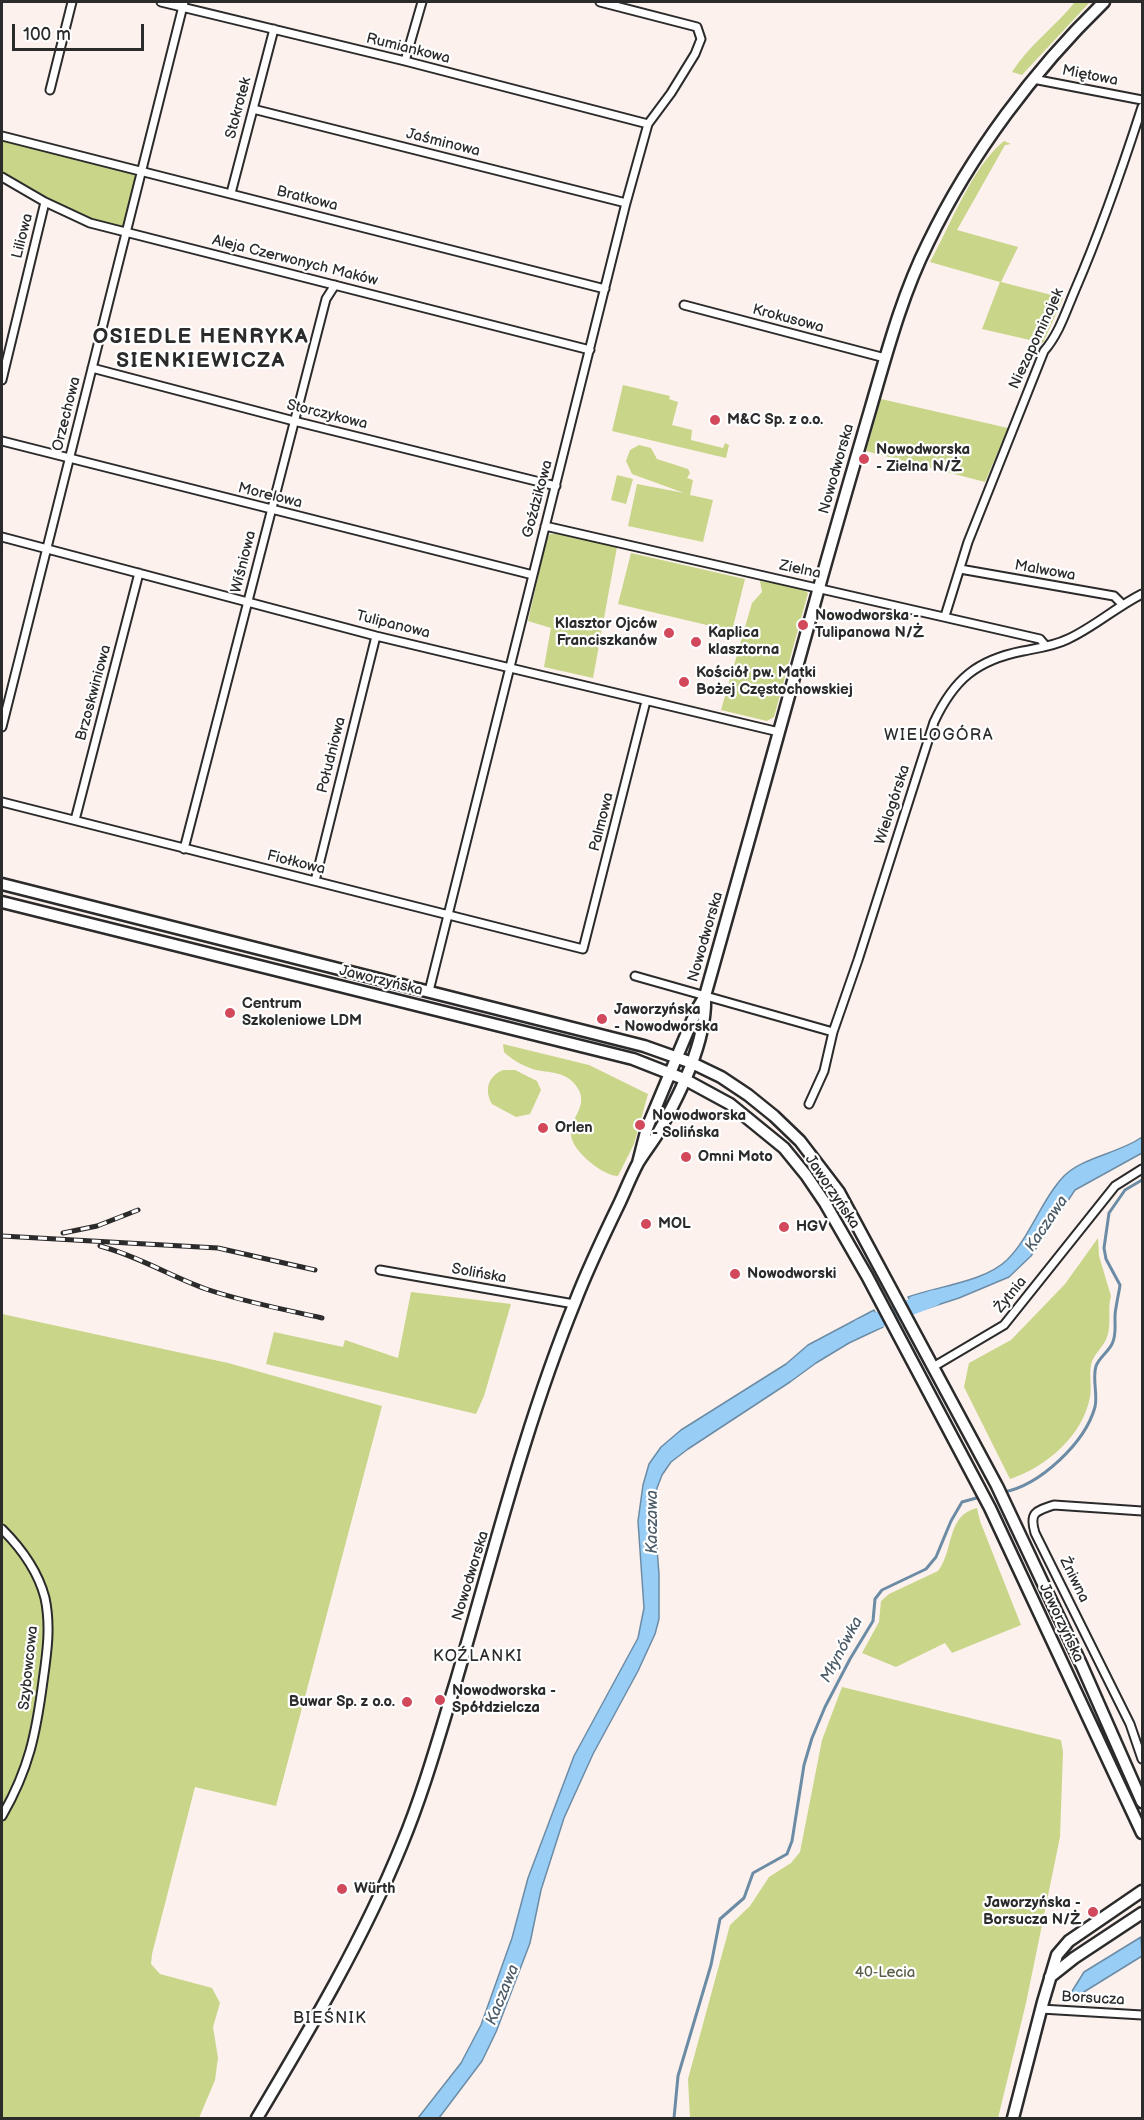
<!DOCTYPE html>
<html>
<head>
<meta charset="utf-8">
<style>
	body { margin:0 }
	#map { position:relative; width:1144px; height:2120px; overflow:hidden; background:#fcf1ed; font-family:"Balsamiq Sans",sans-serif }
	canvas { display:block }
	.frame { position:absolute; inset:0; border:3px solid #2b2b2b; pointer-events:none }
	.scale { position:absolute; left:12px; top:24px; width:132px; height:27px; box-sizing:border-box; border:3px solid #2b2b2b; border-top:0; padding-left:8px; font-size:18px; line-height:21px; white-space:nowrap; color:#2b2b2b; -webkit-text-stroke:4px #fff; paint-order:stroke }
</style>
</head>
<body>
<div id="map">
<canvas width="1144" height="2120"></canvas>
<div class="frame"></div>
<div class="scale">100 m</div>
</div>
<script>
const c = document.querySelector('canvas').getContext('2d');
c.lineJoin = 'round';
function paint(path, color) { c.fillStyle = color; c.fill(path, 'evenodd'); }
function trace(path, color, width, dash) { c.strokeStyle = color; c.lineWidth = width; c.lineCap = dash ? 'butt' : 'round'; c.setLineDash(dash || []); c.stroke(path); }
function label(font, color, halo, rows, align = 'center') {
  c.font = font + ' "Balsamiq Sans",sans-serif'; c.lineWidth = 4.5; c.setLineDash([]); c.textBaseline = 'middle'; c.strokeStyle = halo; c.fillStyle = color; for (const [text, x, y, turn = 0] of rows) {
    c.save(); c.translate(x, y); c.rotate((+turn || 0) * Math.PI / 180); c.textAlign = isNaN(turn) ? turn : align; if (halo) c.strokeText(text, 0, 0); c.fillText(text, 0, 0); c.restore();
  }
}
paint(new Path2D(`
	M1075 2H1090L1022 75 1012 72C1029 45 1056 26 1075 2Z
	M2 137 142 171 125 232 90 222 2 176Z
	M1004 141 1011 144 1005 145 957 230 1018 247 1001 282 1063 298 1043 343 982 329 1000 282 930 262C949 228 973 165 1004 141Z
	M623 385 670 396 669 399 678 402 672 425 692 430 691 440 723 448 725 443 729 445 726 458 612 431Z
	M881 399 1008 428 985 482 866 451Z
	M639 445 651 448 657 459 688 469 690 473 687 478 693 480 690 495 713 500 703 542 628 526 637 484 684 493 632 474 626 461 630 450Z
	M617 475 633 479 626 504 611 500Z
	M550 534H558L617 547 593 678 544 667 551 628 528 621 547 538Z
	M631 553 745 579 732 631 618 604Z
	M760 581 799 587 808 593 774 717 767 721 721 710 752 603 762 592Z
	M503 1044 589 1065 648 1094 634 1144 618 1176C603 1176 572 1151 571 1135 569 1118 590 1106 577 1087 567 1072 552 1073 536 1070 525 1067 512 1060 504 1052Z
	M503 1070H515L537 1081 541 1090 530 1114 516 1117 492 1104C484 1090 488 1076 503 1070Z
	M1098 1238 1099 1256 1111 1296C1107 1309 1112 1324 1107 1337 1104 1347 1093 1354 1091 1365 1089 1375 1092 1387 1090 1397 1083 1435 1047 1467 1010 1479L964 1387 969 1363 1011 1340 1065 1284Z
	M411 1292 511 1304 484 1396 476 1414 266 1364 274 1332 343 1347 345 1340 398 1358Z
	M2 1314 228 1363 382 1406 276 1806 195 1787 152 1954 151 1964 160 1974 212 1988 220 2003 213 2027 218 2058 215 2080 199 2118H2Z
	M977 1508 980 1521 1021 1625 952 1653 945 1643 896 1667 862 1653 879 1622 881 1601 889 1594 938 1571C954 1551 946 1515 977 1508Z
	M842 1687 1061 1740 1063 1752 1060 1837 1026 2003 998 2118H690L688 2079 730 1925 750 1906 769 1877 791 1863 800 1852 822 1740Z`), '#c9d588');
const water = new Path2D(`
	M1142 1137V1153L1075 1190 1031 1256 1009 1277 959 1298 916 1312 908 1297C938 1286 984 1282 1007 1260 1031 1236 1041 1200 1064 1176 1083 1157 1120 1153 1142 1137Z
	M874 1310 883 1327 849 1343 816 1363 790 1382 688 1449 671 1462 662 1475 657 1488 654 1511 659 1574V1619L655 1634 638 1671 593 1754 564 1818 541 1890 530 1943 496 2032 482 2061 439 2118H418L461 2063 481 2025 512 1938 528 1878 574 1756 638 1638 644 1608 638 1521 643 1485 649 1464 661 1447 681 1430 786 1364 808 1345Z
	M1141 1937 1142 1956 1079 1995 1069 1996 1084 1972Z`);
paint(water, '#98cdf6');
trace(water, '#6c8ca5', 1.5);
trace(new Path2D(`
	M1004 1492C1040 1485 1085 1443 1095 1407 1098 1394 1092 1379 1096 1366 1099 1358 1108 1352 1112 1344 1118 1333 1113 1319 1116 1308 1117 1300 1119 1293 1120 1285L1106 1259 1104 1248 1109 1213 1125 1190 1142 1180
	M674 2118 678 2076 711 1965 720 1919 744 1898 753 1873 787 1854 792 1841 804 1765 812 1738 825 1707 850 1659 873 1621 875 1599 882 1590 926 1569 936 1557 951 1521 962 1502 980 1497`), '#6c8ca5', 3);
trace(new Path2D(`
	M860 1327 934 1298`), '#98cdf6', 16);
const street = new Path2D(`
	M161 2 405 61 648 124
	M405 61 422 2
	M1033 79 1142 100
	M50 90 72 2
	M253 109 626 203
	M2 136 605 289
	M2 177 45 202 90 223 590 350
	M231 193 274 29
	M684 305 885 358
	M92 368 294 421 556 486
	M2 380 45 202
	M2 441 533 575
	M545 526 1040 639 1046 646
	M2 537 376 636 779 732
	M960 569 1114 596 1122 604
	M945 616 968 542 1044 351C1059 334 1066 311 1075 290 1101 230 1122 169 1142 107
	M2 727 184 2
	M2 802 583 949 646 701
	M75 820 139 573
	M184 849 326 299 335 285
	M315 881 376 636
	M635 976 833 1032
	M429 991 626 203 648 124 671 93 695 54 701 39 697 27 600 2
	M809 1104 824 1071 833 1032 858 960 934 722C954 679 977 660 1023 651 1038 648 1054 646 1068 639 1094 627 1116 607 1142 594
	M380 1270 574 1304
	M933 1367 1004 1325 1115 1186 1142 1169
	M1142 1511 1054 1505C1035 1511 1029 1513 1035 1533L1130 1724 1142 1759
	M2 1529C21 1548 38 1571 45 1598 51 1626 47 1653 43 1681 36 1734 29 1769 2 1816
	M1041 2009 1142 2015`);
const secondary = new Path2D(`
	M2 884 644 1046 692 1063 721 1077 748 1095 774 1116 800 1141 839 1192 997 1486 1082 1666 1142 1802
	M2 902 633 1059 684 1079 730 1104 784 1148 806 1175 825 1203 867 1276 990 1508 1142 1833
	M638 1163 647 1128 697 1009 705 996C742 865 779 733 815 602 833 537 852 472 871 407 887 352 902 295 928 243 971 154 1034 70 1104 2
	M1050 1977 1074 1958 1142 1913
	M257 2118C310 2029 363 1940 402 1844 424 1791 439 1736 456 1681 493 1555 525 1425 575 1302 588 1268 604 1235 620 1202 626 1189 631 1176 638 1163 644 1153 652 1143 658 1133 680 1094 707 1041 705 996
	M1013 2118 1043 2002 1057 1955 1069 1941 1142 1891`);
trace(street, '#2b2b2b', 11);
trace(secondary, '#2b2b2b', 15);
trace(street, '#fff', 7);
trace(secondary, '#fff', 10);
const rail = new Path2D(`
	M63 1233 97 1226 138 1210
	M2 1236 218 1248 315 1270
	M100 1246C138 1256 170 1276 206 1289 244 1302 283 1309 322 1318`);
trace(rail, '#2b2b2b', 5);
trace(rail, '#fff', 3, [9]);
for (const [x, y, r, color] of [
	[715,420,6,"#d1495b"],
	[864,459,6,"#d1495b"],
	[803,625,6,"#d1495b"],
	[669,633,6,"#d1495b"],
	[696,642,6,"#d1495b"],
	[684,682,6,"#d1495b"],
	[230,1013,6,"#d1495b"],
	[602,1019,6,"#d1495b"],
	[640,1125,6,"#d1495b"],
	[543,1128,6,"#d1495b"],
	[686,1157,6,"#d1495b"],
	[646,1224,6,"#d1495b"],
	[784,1227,6,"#d1495b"],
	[735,1274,6,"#d1495b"],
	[440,1700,6,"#d1495b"],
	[407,1702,6,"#d1495b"],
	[342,1889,6,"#d1495b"],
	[1093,1912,6,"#d1495b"]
]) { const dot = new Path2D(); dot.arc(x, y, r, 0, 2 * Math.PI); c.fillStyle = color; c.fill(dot); trace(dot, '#fff', 2); }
label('15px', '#2b2b2b', '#fff', [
	["Rumiankowa",408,49,14],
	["Miętowa",1090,76,11],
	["Stokrotek",239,108,-75],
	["Jaśminowa",443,143,14],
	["Bratkowa",307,199,14],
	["Liliowa",23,236,-76],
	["Aleja Czerwonych Maków",295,261,14],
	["Krokusowa",788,319,15],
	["Niezapominajek",1037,339,-65],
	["Orzechowa",67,414,-76],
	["Storczykowa",327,415,14],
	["Nowodworska",837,469,-74],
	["Morelowa",270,496,14],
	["Goździkowa",538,499,-75],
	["Wiśniowa",244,562,-76],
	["Zielna",800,570,12],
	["Malwowa",1045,571,10],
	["Tulipanowa",393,625,14],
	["Brzoskwiniowa",94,693,-75],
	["Południowa",332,755,-76],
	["Wielogórska",893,805,-72],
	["Palmowa",602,822,-76],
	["Fiołkowa",296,863,14],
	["Nowodworska",706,937,-74],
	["Jaworzyńska",381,981,14],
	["Jaworzyńska",832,1192,56],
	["Solińska",479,1274,10],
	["Żytnia",1011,1295,-51],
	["Nowodworska",471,1576,-73],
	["Żniwna",1074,1580,64],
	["Jaworzyńska",1061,1623,65],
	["Szybowcowa",29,1668,-84],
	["Borsucza",1093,1999,3]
]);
label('bold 15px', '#2b2b2b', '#fff', [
	["M&C Sp. z o.o.",727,420],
	["Nowodworska",876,450],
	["- Zielna N/Ż",876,467],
	["Nowodworska -",815,616],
	["Tulipanowa N/Ż",815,633],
	["Klasztor Ojców",657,624,"right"],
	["Franciszkanów",657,641,"right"],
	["Kaplica",708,633],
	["klasztorna",708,650],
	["Kościół pw. Matki",696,673],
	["Bożej Częstochowskiej",696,690],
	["Centrum",242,1004],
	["Szkoleniowe LDM",242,1021],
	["Jaworzyńska",614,1010],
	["- Nowodworska",614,1027],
	["Nowodworska",652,1116],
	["- Solińska",652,1133],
	["Orlen",555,1128],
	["Omni Moto",698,1157],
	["MOL",658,1224],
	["HGV",796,1227],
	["Nowodworski",747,1274],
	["Nowodworska -",452,1691],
	["Spółdzielcza",452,1708],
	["Buwar Sp. z o.o.",395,1702,"right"],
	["Würth",354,1889],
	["Jaworzyńska -",1081,1903,"right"],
	["Borsucza N/Ż",1081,1920,"right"]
], 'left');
label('15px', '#5a5e47', '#fff', [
	["40-Lecia",885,1973]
]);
c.letterSpacing = '1.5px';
label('16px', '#2b2b2b', '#fff', [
	["WIELOGÓRA",939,736],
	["KOŹLANKI",478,1657],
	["BIEŚNIK",330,2019]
]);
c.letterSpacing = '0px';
label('italic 16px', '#4c5c68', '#fff', [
	["Kaczawa",1047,1224,-56],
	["Kaczawa",653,1522,-90],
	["Młynówka",842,1650,-62],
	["Kaczawa",503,1995,-68]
]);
c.letterSpacing = '1.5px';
label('bold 21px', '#2b2b2b', '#fff', [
	["OSIEDLE HENRYKA",201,338],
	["SIENKIEWICZA",201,362]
]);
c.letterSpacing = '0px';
</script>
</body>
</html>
